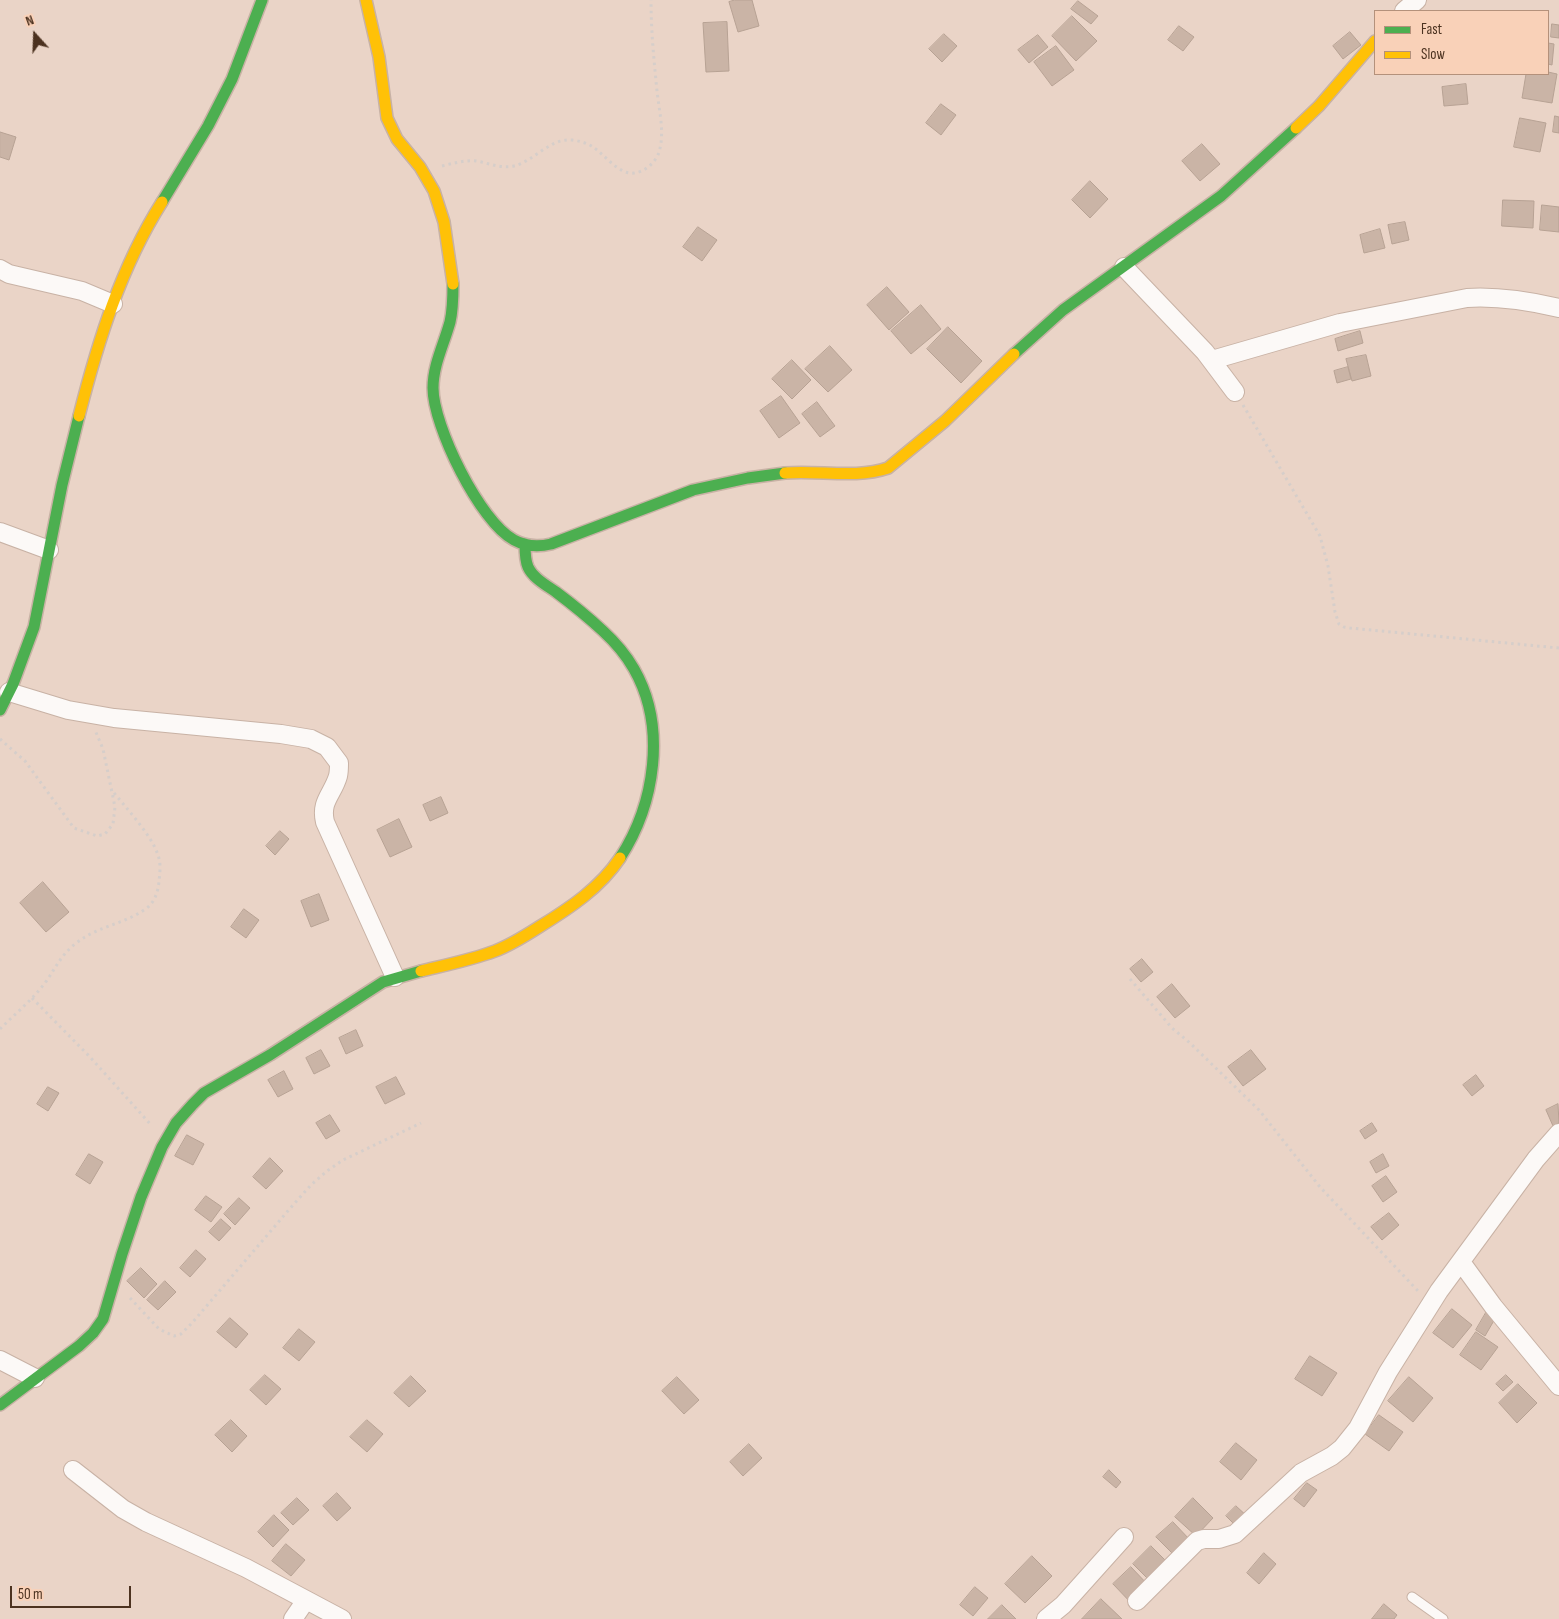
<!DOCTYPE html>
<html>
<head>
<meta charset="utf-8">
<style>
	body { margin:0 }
	#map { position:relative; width:1559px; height:1619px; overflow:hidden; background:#ead4c7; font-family:"Sofia Sans Condensed",sans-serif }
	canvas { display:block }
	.legend { position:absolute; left:1374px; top:10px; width:175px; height:65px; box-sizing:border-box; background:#f9d1b8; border:1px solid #b4917b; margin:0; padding:6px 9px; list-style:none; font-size:15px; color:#4c3220 }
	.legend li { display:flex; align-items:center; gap:10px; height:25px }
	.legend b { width:25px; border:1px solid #b4917b }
	.north { position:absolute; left:10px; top:10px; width:50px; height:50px; -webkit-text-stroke:4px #f9d1b8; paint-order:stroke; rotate:340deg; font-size:14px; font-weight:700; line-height:20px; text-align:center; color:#4c3220 }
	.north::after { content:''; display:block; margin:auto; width:18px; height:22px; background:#4c3220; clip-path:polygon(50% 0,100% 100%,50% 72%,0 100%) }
	.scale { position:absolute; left:10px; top:1586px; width:121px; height:22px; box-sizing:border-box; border:2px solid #4c3220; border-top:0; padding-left:6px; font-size:15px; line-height:18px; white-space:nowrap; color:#4c3220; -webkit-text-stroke:4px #f9d1b8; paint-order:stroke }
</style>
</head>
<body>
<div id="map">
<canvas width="1559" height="1619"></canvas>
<ul class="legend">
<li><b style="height:6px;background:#4caf50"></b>Fast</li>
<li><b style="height:6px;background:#ffc107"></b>Slow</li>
</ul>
<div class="north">N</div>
<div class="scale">50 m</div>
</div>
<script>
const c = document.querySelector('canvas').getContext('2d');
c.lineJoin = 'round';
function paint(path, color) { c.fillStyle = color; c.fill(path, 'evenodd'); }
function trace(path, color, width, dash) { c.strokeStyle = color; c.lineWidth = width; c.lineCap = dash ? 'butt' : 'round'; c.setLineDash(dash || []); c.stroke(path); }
const building = new Path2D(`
	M735 0H752L759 26 738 32 729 2Z
	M1078 1 1098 16 1091 24 1071 9Z
	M1072 16 1097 41 1076 61 1052 36Z
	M727 22 729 71 706 72 703 23Z
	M1552 24 1559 25V38L1551 37Z
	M1179 26 1194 37 1183 51 1168 40Z
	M1350 32 1361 45 1343 59 1333 46Z
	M944 34 957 46 942 62 929 49Z
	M1038 35 1048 47 1029 63 1018 50Z
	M1548 43 1554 44 1552 65 1548 64Z
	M1056 46 1074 70 1052 86 1034 62Z
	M1548 72 1557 74 1552 103 1522 98 1526 74H1548Z
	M1466 84 1468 104 1444 106 1442 87Z
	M941 104 956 115 941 135 926 123Z
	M1555 116 1559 117V133L1553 132Z
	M1520 118 1546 123 1540 152 1514 147Z
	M0 132 16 137 9 160 0 157Z
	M1202 144 1220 164 1200 181 1182 161Z
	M1090 181 1108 199 1090 218 1072 200Z
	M1503 200 1534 201 1533 228 1502 226Z
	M1542 205 1559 207V232L1540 230Z
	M1405 222 1409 240 1392 244 1388 225Z
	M698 227 717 240 702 261 683 247Z
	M1380 229 1385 248 1364 253 1360 235Z
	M887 287 909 312 889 330 867 305Z
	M921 305 941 329 911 354 891 331Z
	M948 327 982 361 961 383 927 349Z
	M1360 331 1363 343 1338 351 1335 339Z
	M830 346 852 370 828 392 805 369Z
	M1366 355 1371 376 1352 381 1346 359Z
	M792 360 811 380 792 399 772 379Z
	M1348 367 1351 379 1337 383 1334 371Z
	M781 396 800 423 779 438 760 411Z
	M817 402 835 426 820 437 802 414Z
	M441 797 448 813 430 821 423 805Z
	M399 819 412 847 390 857 377 830Z
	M280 831 289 839 275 855 266 846Z
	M43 882 69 912 46 932 20 903Z
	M319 894 329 920 311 927 301 901Z
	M244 909 259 920 246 938 231 927Z
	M1142 959 1153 972 1141 982 1130 969Z
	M1172 984 1190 1006 1175 1018 1157 997Z
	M356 1030 363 1046 346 1054 339 1038Z
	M321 1050 330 1066 314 1074 306 1058Z
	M1251 1050 1266 1069 1243 1086 1228 1067Z
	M284 1071 293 1089 278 1097 268 1080Z
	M1476 1075 1484 1086 1472 1096 1463 1085Z
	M396 1077 405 1094 385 1104 376 1087Z
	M48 1087 59 1093 48 1111 37 1104Z
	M1558 1104 1559 1123 1553 1126 1546 1110Z
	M330 1115 340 1131 326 1139 316 1123Z
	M1372 1123 1377 1131 1365 1139 1360 1131Z
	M187 1135 204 1144 193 1165 175 1156Z
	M89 1154 103 1162 90 1184 76 1175Z
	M1383 1154 1389 1166 1376 1173 1370 1162Z
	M270 1158 283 1171 266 1189 253 1177Z
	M1386 1176 1397 1192 1383 1202 1372 1186Z
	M206 1196 222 1207 211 1222 195 1210Z
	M239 1198 250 1208 235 1225 224 1214Z
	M1389 1213 1399 1225 1382 1240 1371 1227Z
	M221 1219 231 1228 219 1241 209 1232Z
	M196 1250 206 1259 190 1277 180 1268Z
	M141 1268 157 1284 144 1298 127 1281Z
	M165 1281 176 1292 158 1310 147 1300Z
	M1452 1309 1472 1325 1453 1348 1433 1333Z
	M1487 1311 1496 1317 1485 1336 1476 1330Z
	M230 1318 248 1334 236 1348 217 1332Z
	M299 1329 315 1342 299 1361 283 1348Z
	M1476 1332 1498 1347 1481 1370 1460 1355Z
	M1310 1356 1337 1373 1322 1396 1295 1379Z
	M265 1375 281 1389 266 1405 250 1390Z
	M1506 1375 1513 1382 1503 1391 1496 1384Z
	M411 1376 426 1391 409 1407 394 1393Z
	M677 1377 699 1400 684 1414 662 1391Z
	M1409 1377 1433 1398 1413 1422 1388 1401Z
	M1518 1384 1537 1403 1517 1423 1499 1403Z
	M1379 1415 1403 1432 1389 1451 1365 1434Z
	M231 1420 247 1436 232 1452 215 1435Z
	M367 1420 383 1434 367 1452 350 1437Z
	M1236 1443 1257 1460 1241 1480 1220 1462Z
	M749 1444 762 1458 743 1476 730 1462Z
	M1109 1470 1121 1482 1116 1488 1103 1477Z
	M1307 1483 1317 1490 1304 1507 1294 1499Z
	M337 1493 351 1508 337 1521 323 1506Z
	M297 1498 309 1510 293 1525 281 1513Z
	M1193 1498 1213 1518 1196 1536 1175 1517Z
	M1236 1506 1248 1517 1238 1528 1226 1516Z
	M274 1515 289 1530 273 1547 258 1532Z
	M1173 1522 1191 1541 1175 1556 1156 1537Z
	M286 1544 305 1560 291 1576 272 1561Z
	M1151 1546 1170 1565 1152 1583 1133 1564Z
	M1264 1553 1276 1564 1259 1584 1247 1573Z
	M1032 1556 1052 1576 1025 1603 1005 1584Z
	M1131 1567 1151 1588 1133 1605 1113 1584Z
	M975 1587 988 1598 973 1616 960 1605Z
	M1101 1599 1122 1619H1082Z
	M1384 1604 1397 1615 1394 1619H1372Z
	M1002 1605 1016 1619H988Z`);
paint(building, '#cab4a6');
trace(building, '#b7a294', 1);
const lane = new Path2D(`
	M1412 1597 1443 1619`);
const street = new Path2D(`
	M1404 11 1417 0
	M1124 267 1205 352 1235 392
	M0 269 9 274 82 291 113 304
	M1212 360 1340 323 1467 298C1498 296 1529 301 1559 308
	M0 532 49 550
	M9 692 68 710 114 718 281 734 311 739 327 747 339 763C339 767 339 772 338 776 333 794 320 801 325 822L395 977
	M1461 1262 1493 1306 1559 1386
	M0 1360 35 1378
	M73 1470 123 1509 146 1522 246 1568 342 1619
	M1137 1601 1197 1541 1204 1539H1219L1235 1534 1301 1473 1332 1456 1342 1448 1358 1428 1388 1372 1439 1291 1536 1159 1559 1133
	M293 1619 306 1600
	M1046 1619 1063 1605 1124 1537`);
const fast = new Path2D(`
	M162 202 208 126 232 79 262 0
	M453 284C453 296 453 309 450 322 444 344 433 365 433 388 433 426 480 522 514 540 525 546 538 547 551 544L693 490 748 478 785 473
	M1014 354 1063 310 1221 196 1296 128
	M525 544C525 551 525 560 528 567 533 578 546 585 556 592 572 604 588 617 603 631 615 642 626 655 634 669 667 727 655 804 620 858
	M0 710 13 684 34 627 62 485 79 416
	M0 1405 79 1346 93 1333 103 1319 122 1254 141 1197 162 1147 176 1123 193 1104 204 1093 270 1055 383 982 421 971`);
const slow = new Path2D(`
	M366 0 379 57 387 118 397 139 420 167 434 191 444 222 453 284
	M1296 128 1319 106 1375 41
	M79 416C98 341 121 267 162 202
	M785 473C819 470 855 479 888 468L945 421 1014 354
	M421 971C446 965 471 960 495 951 511 945 525 936 539 927 570 908 600 888 620 858`);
trace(lane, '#c8b2a5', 11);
trace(street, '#c8b2a5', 20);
trace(fast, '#c8b2a5', 14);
trace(slow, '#c8b2a5', 14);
trace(new Path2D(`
	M442 166C454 163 465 160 476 161 489 163 501 169 514 166 534 161 550 138 572 140 580 141 587 143 593 147 605 155 619 175 634 173 645 172 656 162 659 152 665 133 659 110 657 91 654 61 651 31 651 0
	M1243 405 1320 536 1328 566 1335 612 1339 624 1344 627 1350 628 1559 648
	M0 739 25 761 74 828 97 836 105 834 113 824 115 807 103 749 95 730
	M1130 979 1172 1028 1190 1043 1259 1110 1320 1187 1419 1292
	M32 998 90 1057 152 1126
	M0 1029C15 1014 32 1000 45 983 55 969 61 955 75 944 97 926 122 925 144 910 154 904 158 893 159 881 160 873 161 863 158 855 151 834 125 807 111 789
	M130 1298 159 1329 174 1336 181 1334 192 1323 293 1205 311 1185 327 1171 343 1160 421 1123`), '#d6ceca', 3, [2.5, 4]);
trace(lane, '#fcf9f7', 9);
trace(street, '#fcf9f7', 18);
trace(fast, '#4caf50', 11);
trace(slow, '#ffc107', 11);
</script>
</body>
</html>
